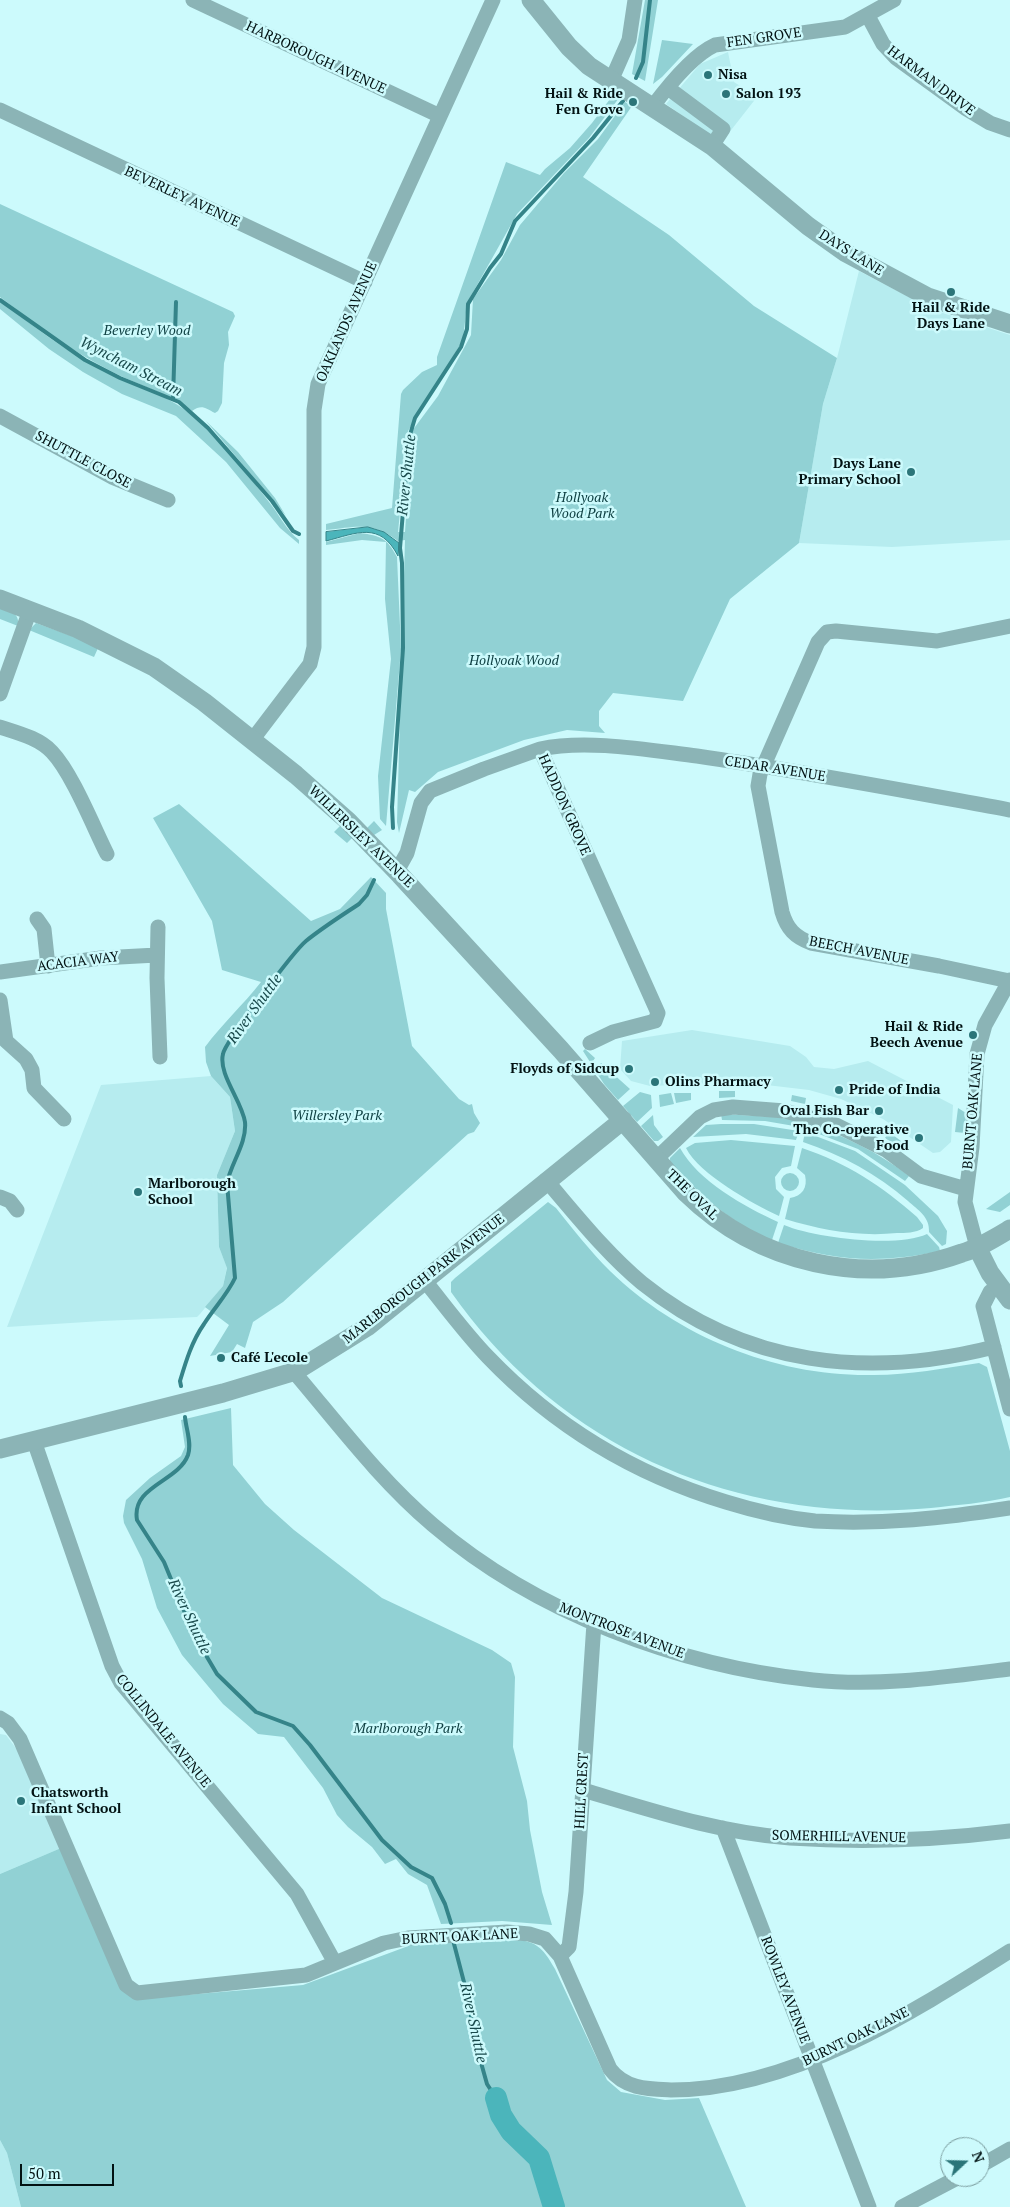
<!DOCTYPE html>
<html>
<head>
<meta charset="utf-8">
<style>
	body { margin:0 }
	#map { position:relative; width:1010px; height:2207px; overflow:hidden; background:#ccfafc; font-family:"PT Serif",serif }
	canvas { display:block }
	.north { position:absolute; left:940px; top:2137px; width:50px; height:50px; box-sizing:border-box; background:#ccfafc; border:1px solid #7b9d9f; border-radius:50%; rotate:69deg; font-size:14px; font-weight:700; line-height:20px; text-align:center; color:#021213 }
	.north::after { content:''; display:block; margin:auto; width:18px; height:22px; background:#2b7579; clip-path:polygon(50% 0,100% 100%,50% 72%,0 100%) }
	.scale { position:absolute; left:20px; top:2164px; width:94px; height:22px; box-sizing:border-box; border:2px solid #021213; border-top:0; padding-left:6px; font-size:15px; line-height:18px; white-space:nowrap; color:#021213; -webkit-text-stroke:4px #ccfafc; paint-order:stroke }
</style>
</head>
<body>
<div id="map">
<canvas width="1010" height="2207"></canvas>
<div class="north">N</div>
<div class="scale">50 m</div>
</div>
<script>
const c = document.querySelector('canvas').getContext('2d');
c.lineJoin = 'round';
function paint(path, color) { c.fillStyle = color; c.fill(path, 'evenodd'); }
function trace(path, color, width, dash) { c.strokeStyle = color; c.lineWidth = width; c.lineCap = dash ? 'butt' : 'round'; c.setLineDash(dash || []); c.stroke(path); }
function label(font, color, halo, rows, align = 'center') {
  c.font = font + ' "PT Serif",serif'; c.lineWidth = 5; c.setLineDash([]); c.textBaseline = 'middle'; c.strokeStyle = halo; c.fillStyle = color; for (const [text, x, y, turn = 0] of rows) {
    c.save(); c.translate(x, y); c.rotate((+turn || 0) * Math.PI / 180); c.textAlign = isNaN(turn) ? turn : align; if (halo) c.strokeText(text, 0, 0); c.fillText(text, 0, 0); c.restore();
  }
}
paint(new Path2D(`
	M728 52 734 82 757 97 721 143 666 104 700 64Z
	M859 271 934 310 1010 335V540L892 547 799 543 823 404 837 358Z
	M692 1030 790 1046 806 1057 814 1067 834 1069 868 1061 953 1105 951 1142 940 1152 933 1153 883 1119 841 1099 809 1090 741 1082 650 1086 631 1081 620 1069 622 1041Z
	M211 1076 230 1097 235 1131 217 1175 219 1247 227 1267 223 1286 200 1314 197 1317 102 1321 7 1327 101 1085Z
	M0 1734 6 1735 21 1755 61 1848 0 1874Z
	M0 2140 7 2153 21 2207H0Z`), '#b6ecef');
paint(new Path2D(`
	M645 0H658L645 81 632 74Z
	M662 40 693 44 662 77 653 84Z
	M613 95 619 98 589 138 517 214 467 303 463 340 408 431 398 532H405L412 431 438 396 471 335 473 299 501 260 520 225 564 173 598 139 625 102 632 106 583 177 669 235 754 306 837 358 823 404 799 543 730 599 683 701 613 693 599 711V726L605 733 567 730 524 740 438 772 415 792 409 790 399 833 397 822 405 540 398 541C371 521 357 527 326 530V524L392 508 401 394 403 390 422 372 437 365V357L506 162 540 175 545 169 570 148 592 123Z
	M0 204 233 312 235 316 228 332 229 345 224 363 222 403 218 411 215 413C205 408 202 404 192 411 167 392 136 385 109 370 70 350 35 324 0 297Z
	M0 301C32 325 64 350 100 369 131 385 167 393 194 417 221 441 246 472 269 502 279 514 286 530 299 540V544L280 528 226 462 176 416 122 394 83 372 49 349 0 309Z
	M206 421 238 452 275 498 286 516Z
	M360 533C381 536 387 538 397 557L401 649 386 826 380 819 378 776 391 659 385 599 386 542 362 540 326 545V542Z
	M0 606C10 611 20 613 18 626L0 619Z
	M36 623 99 646 94 657 29 630Z
	M179 804 311 921 340 909 371 877 386 893V909L412 1046 459 1099 469 1105 472 1104 474 1113 480 1123 474 1132 468 1134 283 1302 253 1322 245 1348 237 1344 232 1352 210 1356 229 1325 205 1307 223 1286 227 1268 219 1247 217 1175 235 1131 230 1097 211 1076 206 1062 205 1047C222 1024 243 1005 261 982L222 970 212 921 153 818Z
	M374 821 382 830 374 835 367 828Z
	M342 824 354 836 347 843 334 832Z
	M585 1049 595 1058 593 1061 598 1066 601 1063 630 1089 618 1100 604 1084 583 1051Z
	M719 1091H735V1097L719 1098Z
	M640 1092 651 1095 652 1108 637 1122 623 1106Z
	M671 1093 674 1104 660 1107 659 1095Z
	M674 1093H691V1100L676 1103Z
	M792 1095 806 1098 805 1104 791 1101Z
	M958 1108 966 1113 965 1133 955 1132Z
	M721 1114 775 1117 801 1121 800 1127 765 1121 722 1120Z
	M653 1115 654 1125 663 1137 658 1141H654L641 1126Z
	M808 1123C844 1136 878 1152 909 1176L905 1181 858 1149 806 1129Z
	M721 1124H754L799 1131 796 1140 746 1134 693 1137 706 1125Z
	M805 1132 855 1151 905 1185 938 1216 947 1231 946 1244 942 1246 929 1232C930 1217 918 1210 908 1201 877 1174 842 1155 803 1142Z
	M889 1132 901 1141 897 1146 885 1138Z
	M731 1140 795 1146 791 1166 782 1168 775 1177 776 1189 784 1197 779 1216C753 1204 699 1174 686 1148L695 1143Z
	M680 1148C698 1181 745 1207 778 1222L772 1240C730 1223 700 1195 670 1162V1158Z
	M802 1148C847 1163 882 1186 917 1217L923 1225V1228C916 1233 905 1233 897 1233 859 1237 821 1230 785 1219L790 1198C802 1196 808 1188 805 1175L797 1168Z
	M781 1182a9 9 0 1 1 18 0a9 9 0 1 1-18 0Z
	M1010 1192V1205L1000 1212 986 1209Z
	M548 1202 556 1208C573 1229 590 1251 610 1271 679 1338 778 1377 874 1375 910 1375 944 1368 979 1363L987 1367 1010 1451V1497C985 1503 957 1505 931 1508 739 1525 563 1451 451 1292V1282L455 1278Z
	M784 1225C815 1238 897 1248 927 1234L939 1247 940 1251C878 1264 838 1261 778 1243Z
	M231 1408 233 1465 265 1504 294 1530 382 1598 492 1650 511 1663 515 1677 513 1747 527 1801 530 1830 542 1892 552 1925 502 1921 441 1924 427 1885 408 1874 396 1859 385 1864 372 1847 348 1827 337 1815 323 1788 284 1737 258 1734 223 1704 182 1655 157 1608 142 1559 124 1523 123 1516 126 1500 150 1478 181 1456 185 1447 181 1420Z
	M61 1848 139 1999 303 1985 411 1945 510 1939C536 1941 542 1946 555 1969L607 2080 621 2092 665 2100 699 2098 746 2207H21L7 2153 0 2140V1874Z`), '#91d1d4');
const water = new Path2D(`
	M368 527 384 532 399 543 398 556C380 521 357 533 326 541V532Z`);
paint(water, '#4bb5bb');
trace(water, '#358489', 1);
trace(new Path2D(`
	M636 78 643 62 650 0
	M0 300 85 360 120 378 179 402 208 428 272 501 293 531 299 534
	M173 399 176 302
	M393 828 392 807 403 648 402 563 400 548 409 438 415 418 461 347 467 329 468 304 490 268 501 254 515 221 593 138 623 101
	M181 1386 180 1381C186 1361 192 1341 204 1324 214 1308 227 1295 235 1278L227 1183C231 1163 247 1143 245 1122 242 1101 218 1074 223 1054 225 1042 294 951 306 941 322 928 341 916 359 904L367 895 374 880
	M185 1417C186 1429 192 1443 188 1455 178 1482 131 1486 137 1520L164 1562 194 1635 217 1674 256 1712 293 1726 310 1745 382 1840 411 1867 432 1878 445 1904 451 1923
	M453 1940 471 2009V2027L487 2084 496 2098`), '#358489', 4);
trace(new Path2D(`
	M496 2098 501 2115 511 2131 539 2158 554 2207`), '#4bb5bb', 22);
trace(new Path2D(`
	M193 0 440 116
	M868 16 883 44 896 58 965 108 990 123 1010 130
	M611 81 629 40 635 0
	M668 88 723 129 712 146
	M653 106C668 86 693 55 715 45L845 27 894 0
	M0 110 365 282
	M0 416 112 477 168 500
	M0 694 30 610
	M0 727C18 733 39 738 52 752 72 773 93 826 107 854
	M253 739 310 664 314 647V410L318 384 493 0
	M540 749C587 739 648 750 697 756 802 771 906 791 1010 810
	M397 871 407 853 421 803 430 791 484 769 540 749 658 1013 655 1021 613 1032 590 1043
	M37 919 44 929 48 966
	M158 927 157 978 160 1057
	M0 972 101 958 157 955
	M1009 981 939 966 811 943C795 937 787 929 782 912L758 786 760 774 818 642 827 632 836 631 937 641 1010 626
	M0 1000 6 1041 26 1059 32 1070 34 1088 64 1119
	M656 1159 700 1117 714 1110 733 1107 785 1111 836 1125 886 1150 921 1176 966 1189
	M546 1180C577 1216 606 1253 642 1283 745 1366 868 1379 994 1347
	M0 1197 10 1201 17 1210
	M977 1247 965 1202 972 1147 977 1054 985 1025 1010 980
	M425 1281C446 1307 465 1333 488 1357 555 1427 633 1474 726 1502 755 1511 785 1518 815 1521 881 1525 945 1518 1010 1508
	M999 1285 990 1292 983 1306 1010 1409
	M294 1372C339 1425 380 1480 433 1525 536 1613 678 1666 813 1680 879 1687 945 1677 1010 1669
	M34 1441 112 1666 121 1683 297 1894 335 1963
	M0 1718 8 1723 20 1739 119 1969 126 1985 137 1993 306 1975 384 1943 408 1938 507 1932 529 1934 545 1939 560 1956 610 2069C625 2089 648 2089 671 2090 791 2090 912 2013 1010 1951
	M583 1790C651 1810 719 1833 790 1838 863 1843 938 1840 1010 1831
	M723 1828 869 2207
	M560 1956 569 1947 576 1892 594 1623
	M980 2166 1010 2149
	M902 2207 959 2177`), '#8bb4b6', 15);
trace(new Path2D(`
	M531 0 569 47 589 66 712 146 808 226 846 253 928 297 1010 324
	M0 599 78 629 154 667 204 702 296 775 348 821 400 875 561 1050 686 1193C759 1264 865 1288 962 1253 979 1248 995 1238 1010 1229
	M977 1247 990 1273 1010 1300
	M0 1449 223 1393 296 1371 367 1327 623 1120`), '#8bb4b6', 19);
for (const [x, y, r, color] of [
	[708,75,5,"#2b7579"],
	[726,94,5,"#2b7579"],
	[633,102,5,"#2b7579"],
	[951,292,5,"#2b7579"],
	[911,472,5,"#2b7579"],
	[973,1035,5,"#2b7579"],
	[629,1069,5,"#2b7579"],
	[655,1082,5,"#2b7579"],
	[839,1090,5,"#2b7579"],
	[879,1111,5,"#2b7579"],
	[919,1138,5,"#2b7579"],
	[138,1192,5,"#2b7579"],
	[221,1358,5,"#2b7579"],
	[21,1801,5,"#2b7579"]
]) { const dot = new Path2D(); dot.arc(x, y, r, 0, 2 * Math.PI); c.fillStyle = color; c.fill(dot); trace(dot, '#ccfafc', 2); }
label('14px', '#021213', '#ccfafc', [
	["FEN GROVE",764,38,-8],
	["HARBOROUGH AVENUE",316,58,25],
	["HARMAN DRIVE",931,81,37],
	["BEVERLEY AVENUE",182,197,25],
	["DAYS LANE",851,253,32],
	["OAKLANDS AVENUE",347,322,-66],
	["SHUTTLE CLOSE",83,460,28],
	["CEDAR AVENUE",775,769,9],
	["HADDON GROVE",564,805,66],
	["WILLERSLEY AVENUE",361,837,44],
	["BEECH AVENUE",859,951,11],
	["ACACIA WAY",78,962,-7],
	["BURNT OAK LANE",973,1111,-85],
	["THE OVAL",692,1195,44],
	["MARLBOROUGH PARK AVENUE",424,1279,-38],
	["MONTROSE AVENUE",622,1631,21],
	["COLLINDALE AVENUE",163,1731,51],
	["HILL CREST",582,1791,-87],
	["SOMERHILL AVENUE",839,1837,1],
	["BURNT OAK LANE",460,1937,-3],
	["ROWLEY AVENUE",785,1990,69],
	["BURNT OAK LANE",856,2037,-26]
]);
label('bold 14px', '#021213', '#ccfafc', [
	["Nisa",718,75],
	["Hail & Ride",623,94,"right"],
	["Fen Grove",623,110,"right"],
	["Salon 193",736,94],
	["Hail & Ride",951,308,"center"],
	["Days Lane",951,324,"center"],
	["Days Lane",901,464,"right"],
	["Primary School",901,480,"right"],
	["Hail & Ride",963,1027,"right"],
	["Beech Avenue",963,1043,"right"],
	["Floyds of Sidcup",619,1069,"right"],
	["Olins Pharmacy",665,1082],
	["Pride of India",849,1090],
	["Oval Fish Bar",869,1111,"right"],
	["The Co-operative",909,1130,"right"],
	["Food",909,1146,"right"],
	["Marlborough",148,1184],
	["School",148,1200],
	["Café L'ecole",231,1358],
	["Chatsworth",31,1793],
	["Infant School",31,1809]
], 'left');
label('italic 14px', '#0f4043', '#ccfafc', [
	["Beverley Wood",147,331],
	["Hollyoak",582,498],
	["Wood Park",582,514],
	["Hollyoak Wood",514,661],
	["Willersley Park",337,1116],
	["Marlborough Park",408,1729]
]);
label('italic 15px', '#19494b', '#ccfafc', [
	["Wyncham Stream",131,367,27],
	["River Shuttle",407,475,-84],
	["River Shuttle",255,1009,-54],
	["River Shuttle",189,1617,65],
	["River Shuttle",473,2023,78]
]);
</script>
</body>
</html>
